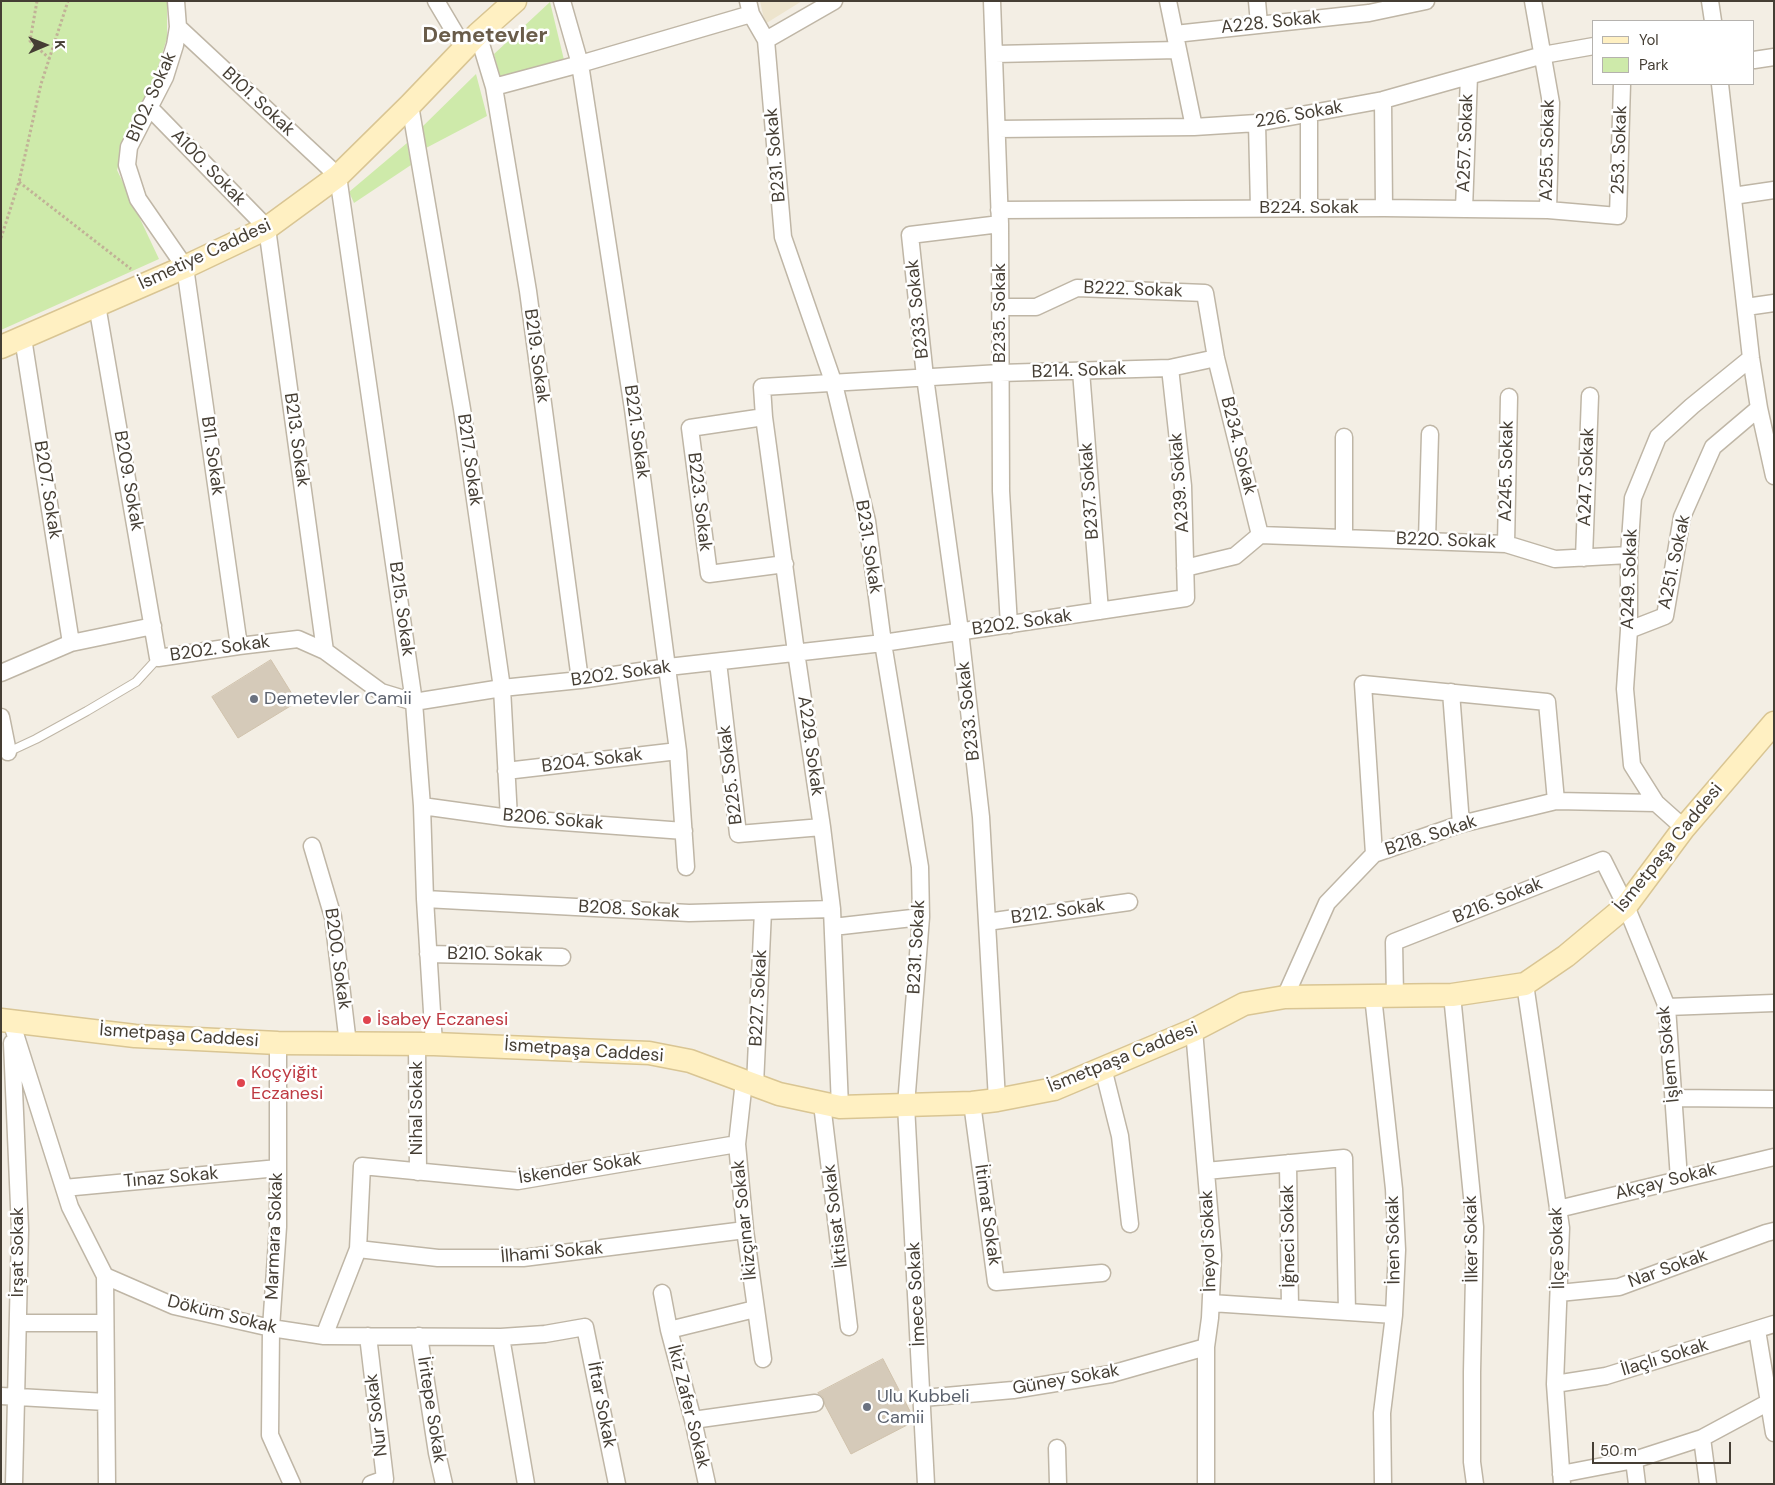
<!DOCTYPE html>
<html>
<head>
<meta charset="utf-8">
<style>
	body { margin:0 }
	#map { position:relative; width:1775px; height:1485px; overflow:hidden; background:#f3eee4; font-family:"DM Sans",sans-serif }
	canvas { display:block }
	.frame { position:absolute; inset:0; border:2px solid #453e34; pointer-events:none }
	.legend { position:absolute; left:1592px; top:20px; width:162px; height:65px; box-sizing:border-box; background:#fff; border:1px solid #b5b2ae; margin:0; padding:6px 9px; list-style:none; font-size:15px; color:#453e34 }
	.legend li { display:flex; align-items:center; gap:10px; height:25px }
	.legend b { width:25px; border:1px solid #b5b2ae }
	.north { position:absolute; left:20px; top:20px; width:50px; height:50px; -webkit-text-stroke:4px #fff; paint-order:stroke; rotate:89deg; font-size:14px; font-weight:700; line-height:20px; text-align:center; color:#453e34 }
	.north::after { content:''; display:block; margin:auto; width:18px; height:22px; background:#453e34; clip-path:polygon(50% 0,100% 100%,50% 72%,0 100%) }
	.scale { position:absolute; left:1592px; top:1442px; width:139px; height:22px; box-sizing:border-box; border:2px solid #453e34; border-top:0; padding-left:6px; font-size:15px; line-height:18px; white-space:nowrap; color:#453e34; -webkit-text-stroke:4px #fff; paint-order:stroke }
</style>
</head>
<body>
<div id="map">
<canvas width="1775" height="1485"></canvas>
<div class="frame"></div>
<ul class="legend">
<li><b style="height:6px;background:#fff0c2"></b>Yol</li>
<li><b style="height:14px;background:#ceeaaa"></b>Park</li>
</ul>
<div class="north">K</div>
<div class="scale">50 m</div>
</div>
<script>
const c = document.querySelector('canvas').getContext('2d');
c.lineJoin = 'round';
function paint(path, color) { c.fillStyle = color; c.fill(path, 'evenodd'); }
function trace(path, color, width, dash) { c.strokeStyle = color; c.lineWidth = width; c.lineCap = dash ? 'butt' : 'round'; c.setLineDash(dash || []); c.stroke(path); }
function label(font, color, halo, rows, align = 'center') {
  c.font = font + ' "DM Sans",sans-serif'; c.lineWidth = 5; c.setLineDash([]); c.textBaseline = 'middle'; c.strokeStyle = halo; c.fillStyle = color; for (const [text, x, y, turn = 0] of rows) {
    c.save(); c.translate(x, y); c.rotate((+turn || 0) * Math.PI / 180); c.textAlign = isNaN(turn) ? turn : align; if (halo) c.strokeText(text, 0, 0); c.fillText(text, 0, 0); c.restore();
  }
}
paint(new Path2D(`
	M760 1H802L765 24Z`), '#ede4cd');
paint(new Path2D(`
	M1 1H167V38L153 83 131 127 117 170 159 259 1 330Z
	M550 2 565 64 501 80 494 54Z
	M476 74 487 116 426 148 421 128Z
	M407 143 411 165 354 203 349 192Z`), '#ceeaaa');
const building = new Path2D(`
	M271 660 297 702 238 738 212 697Z
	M883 1359 912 1415 913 1422 851 1454 825 1405 823 1397 818 1393Z`);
paint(building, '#d5cab9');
trace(building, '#d0c2ac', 1);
const service = new Path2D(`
	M6 753 36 739 87 711 136 682 158 658`);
const minor = new Path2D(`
	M176 1 178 27 175 45 165 77 129 147 127 165 138 199 185 267 239 646
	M436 1 464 48
	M562 1 580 64 633 409 678 751 686 867
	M748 1 751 14 766 40 783 237 834 384 867 521 883 643 920 867 921 917 906 1105 926 1484
	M992 1 1000 224 1001 491 1009 625
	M1168 1 1194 127
	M1257 1 1259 24
	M1533 1 1551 103 1548 210
	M1710 1 1713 21
	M178 27 338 176 414 702 422 806 425 899 434 1044
	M478 34 494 87 528 291 580 680
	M1175 34 1369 13 1426 1
	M766 40 834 1
	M995 54 1178 50
	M1754 60 1774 57
	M1720 84 1751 358 1759 408 1774 476
	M494 87 580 64 751 14
	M1383 100 1384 208
	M410 105 462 409 502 688 509 818
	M149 107 267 228 325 651
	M1309 115V208
	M1257 123 1259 208
	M997 129 1194 127 1257 123 1383 100 1543 55 1594 46
	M1733 196 1774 190
	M1464 209 1469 76
	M999 210 1384 208 1548 210 1618 216 1622 84
	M97 305 158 658 239 646 298 639 325 651 381 692 414 702 502 688 580 680 668 667 883 643 1186 598 1183 486 1170 368
	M1000 307H1036L1077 288 1205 293 1216 358 1260 535
	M1746 307 1774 303
	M23 338 71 643
	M1081 371 1100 611
	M764 417 690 428 709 574 785 564
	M1260 535 1506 544 1555 559 1629 555
	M1344 538V437
	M1427 540 1430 434
	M1506 544 1509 397
	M1584 558 1590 396
	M1185 568 1235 556 1260 535
	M1629 630 1665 616 1682 517 1713 447 1759 408
	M718 662 738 834 822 827
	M1 673 71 643 153 626
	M1451 692 1461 824
	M1 717 8 752
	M506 771 678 751
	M422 806 509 818 684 831
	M1684 828 1656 803 1632 765 1625 689 1629 630V555L1633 498 1658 437 1692 406 1751 358
	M312 846 333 917 348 1044
	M1374 854 1363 684 1547 702 1556 801
	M425 899 689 913 832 909
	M987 922 1129 902
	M833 927 921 917
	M428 954 562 957
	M1525 984 1561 1228 1555 1384 1562 1484
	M1452 995 1475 1227 1472 1372V1462L1475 1484
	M1373 996 1394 1189 1397 1250 1394 1315 1382 1413 1383 1484
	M1395 996 1394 942 1603 860 1626 906 1667 1007 1679 1179
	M1285 997 1327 903 1374 854 1461 824 1556 801 1656 803
	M1667 1007 1774 1003
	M11 1021 70 1207 105 1276 174 1306 271 1328 324 1336 501 1337 545 1334 585 1327 617 1484
	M1194 1030 1213 1255 1210 1318 1206 1347V1484
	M12 1043 20 1229 14 1484
	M278 1043V1227L271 1328 270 1435 292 1484
	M417 1044 418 1172
	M1103 1068 1120 1136 1130 1224
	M744 1081 737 1144 745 1230 763 1359
	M755 1085 763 911
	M1674 1098 1774 1099
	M997 1100 981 817 960 631 925 377 910 235 1000 224
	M972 1103 996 1282 1102 1273
	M822 1104 849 1327
	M840 1107 832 909 822 827 796 652 764 417 762 387 1000 373 1170 368 1216 358
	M1288 1163 1290 1308
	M1206 1171 1344 1158 1347 1312
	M64 1188 278 1168
	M1558 1209 1774 1157
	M358 1249 438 1258H523L745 1230
	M105 1276 107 1484
	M662 1293 669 1330
	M1559 1293 1619 1287 1766 1233 1774 1231
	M1211 1303 1394 1315
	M18 1323H105
	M1757 1330 1774 1433
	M324 1336 358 1249 362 1166 518 1181 737 1144
	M368 1336 385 1479 371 1484
	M419 1336 437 1453 444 1484
	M501 1337 526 1484
	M1555 1384 1606 1376 1774 1324
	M1 1396 106 1402
	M923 1398 1013 1390 1111 1374 1206 1347
	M693 1420 815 1403
	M1702 1438 1708 1484
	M1057 1448 1058 1484
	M1634 1460 1637 1484
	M1561 1474 1634 1460 1702 1438 1769 1402
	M707 1484 693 1420 669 1330 755 1309`);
const secondary = new Path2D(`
	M1 347 185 267 267 228 338 176 410 105 478 34 515 1
	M1 1020 135 1036 278 1043 434 1044 649 1053 690 1061 779 1094 840 1107 972 1103 997 1100 1054 1089 1194 1030 1244 1004 1285 997 1452 995 1525 984 1566 956 1626 906 1684 828 1774 723`);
trace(service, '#bfb6a6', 10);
trace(minor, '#bfb6a6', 19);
trace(secondary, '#d9c593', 25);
trace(new Path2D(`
	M37 1 30 41 50 59
	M19 182 131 269
	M1 238 19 182 41 84 68 1`), '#c1b297', 3, [2.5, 2.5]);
trace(service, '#fff', 8);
trace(minor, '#fff', 16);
trace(secondary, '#fff0c2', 22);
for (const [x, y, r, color] of [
	[254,699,5,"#6b7280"],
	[367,1020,5,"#e0444e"],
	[241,1083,5,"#e0444e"],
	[867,1407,5,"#6b7280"]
]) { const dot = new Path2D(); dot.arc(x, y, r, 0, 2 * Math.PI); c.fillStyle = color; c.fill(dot); trace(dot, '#fff', 2); }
label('18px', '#453e34', '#fff', [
	["A228. Sokak",1271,23,-6],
	["B102. Sokak",152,97,-66],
	["B101. Sokak",258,102,43],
	["226. Sokak",1299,115,-10],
	["A257. Sokak",1466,143,-88],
	["A255. Sokak",1548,150,-89],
	["253. Sokak",1620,150,-88],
	["B231. Sokak",776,155,-95],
	["A100. Sokak",208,168,46],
	["B224. Sokak",1309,208],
	["İsmetiye Caddesi",205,255,-25],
	["B222. Sokak",1133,290,2],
	["B233. Sokak",918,309,-96],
	["B235. Sokak",1000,313,-90],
	["B219. Sokak",536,356,82],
	["B214. Sokak",1079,371,-2],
	["B221. Sokak",636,432,82],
	["B213. Sokak",296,440,82],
	["B234. Sokak",1238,446,76],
	["B11. Sokak",212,456,82],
	["B217. Sokak",469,460,82],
	["A245. Sokak",1507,471,-89],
	["A247. Sokak",1587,477,-88],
	["B209. Sokak",128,481,80],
	["A239. Sokak",1180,483,-94],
	["B207. Sokak",47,490,81],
	["B237. Sokak",1090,491,-94],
	["B223. Sokak",699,502,83],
	["B220. Sokak",1446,541,2],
	["B231. Sokak",868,547,81],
	["A251. Sokak",1675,562,-78],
	["A249. Sokak",1630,579,-88],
	["B215. Sokak",401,609,82],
	["B202. Sokak",1022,623,-8],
	["B202. Sokak",220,649,-8],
	["B202. Sokak",621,674,-8],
	["B233. Sokak",969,711,-96],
	["A229. Sokak",810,746,82],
	["B204. Sokak",592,761,-7],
	["B225. Sokak",731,775,-97],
	["B206. Sokak",553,820,5],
	["B218. Sokak",1431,836,-18],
	["İsmetpaşa Caddesi",1669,848,-51],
	["B216. Sokak",1498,901,-22],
	["B208. Sokak",629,910,3],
	["B212. Sokak",1058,912,-8],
	["B231. Sokak",917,947,-87],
	["B210. Sokak",495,955,1],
	["B200. Sokak",337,959,82],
	["B227. Sokak",759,998,-87],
	["İsmetpaşa Caddesi",179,1036,4],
	["İsmetpaşa Caddesi",584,1051,4],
	["İşlem Sokak",1669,1054,-96],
	["İsmetpaşa Caddesi",1123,1058,-22],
	["Nihal Sokak",417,1108,-90],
	["İskender Sokak",580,1169,-9],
	["Tınaz Sokak",171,1178,-5],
	["Akçay Sokak",1666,1182,-14],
	["İtimat Sokak",987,1215,82],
	["İktisat Sokak",836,1216,-97],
	["İkizçınar Sokak",745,1220,-96],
	["Marmara Sokak",275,1236,-88],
	["İğneci Sokak",1289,1236,-91],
	["İlker Sokak",1472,1239,-91],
	["İnen Sokak",1394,1240,-91],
	["İneyol Sokak",1209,1241,-92],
	["İlçe Sokak",1558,1248,-92],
	["İrşat Sokak",18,1252,-90],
	["İlhami Sokak",552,1253,-5],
	["Nar Sokak",1668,1269,-20],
	["İmece Sokak",917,1294,-93],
	["Döküm Sokak",222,1315,14],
	["İlaçlı Sokak",1665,1358,-17],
	["Güney Sokak",1066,1380,-10],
	["İftar Sokak",601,1405,79],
	["İkiz Zafer Sokak",688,1407,76],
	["İritepe Sokak",431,1410,81],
	["Nur Sokak",377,1415,-97]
]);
label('18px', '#5b616d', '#fff', [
	["Demetevler Camii",264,699],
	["Ulu Kubbeli",877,1397],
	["Camii",877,1418]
], 'left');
label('18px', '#be3a42', '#fff', [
	["İsabey Eczanesi",377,1020],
	["Koçyiğit",251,1073],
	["Eczanesi",251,1094]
], 'left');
label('bold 22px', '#695c4a', '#fff', [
	["Demetevler",485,36]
]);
</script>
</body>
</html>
